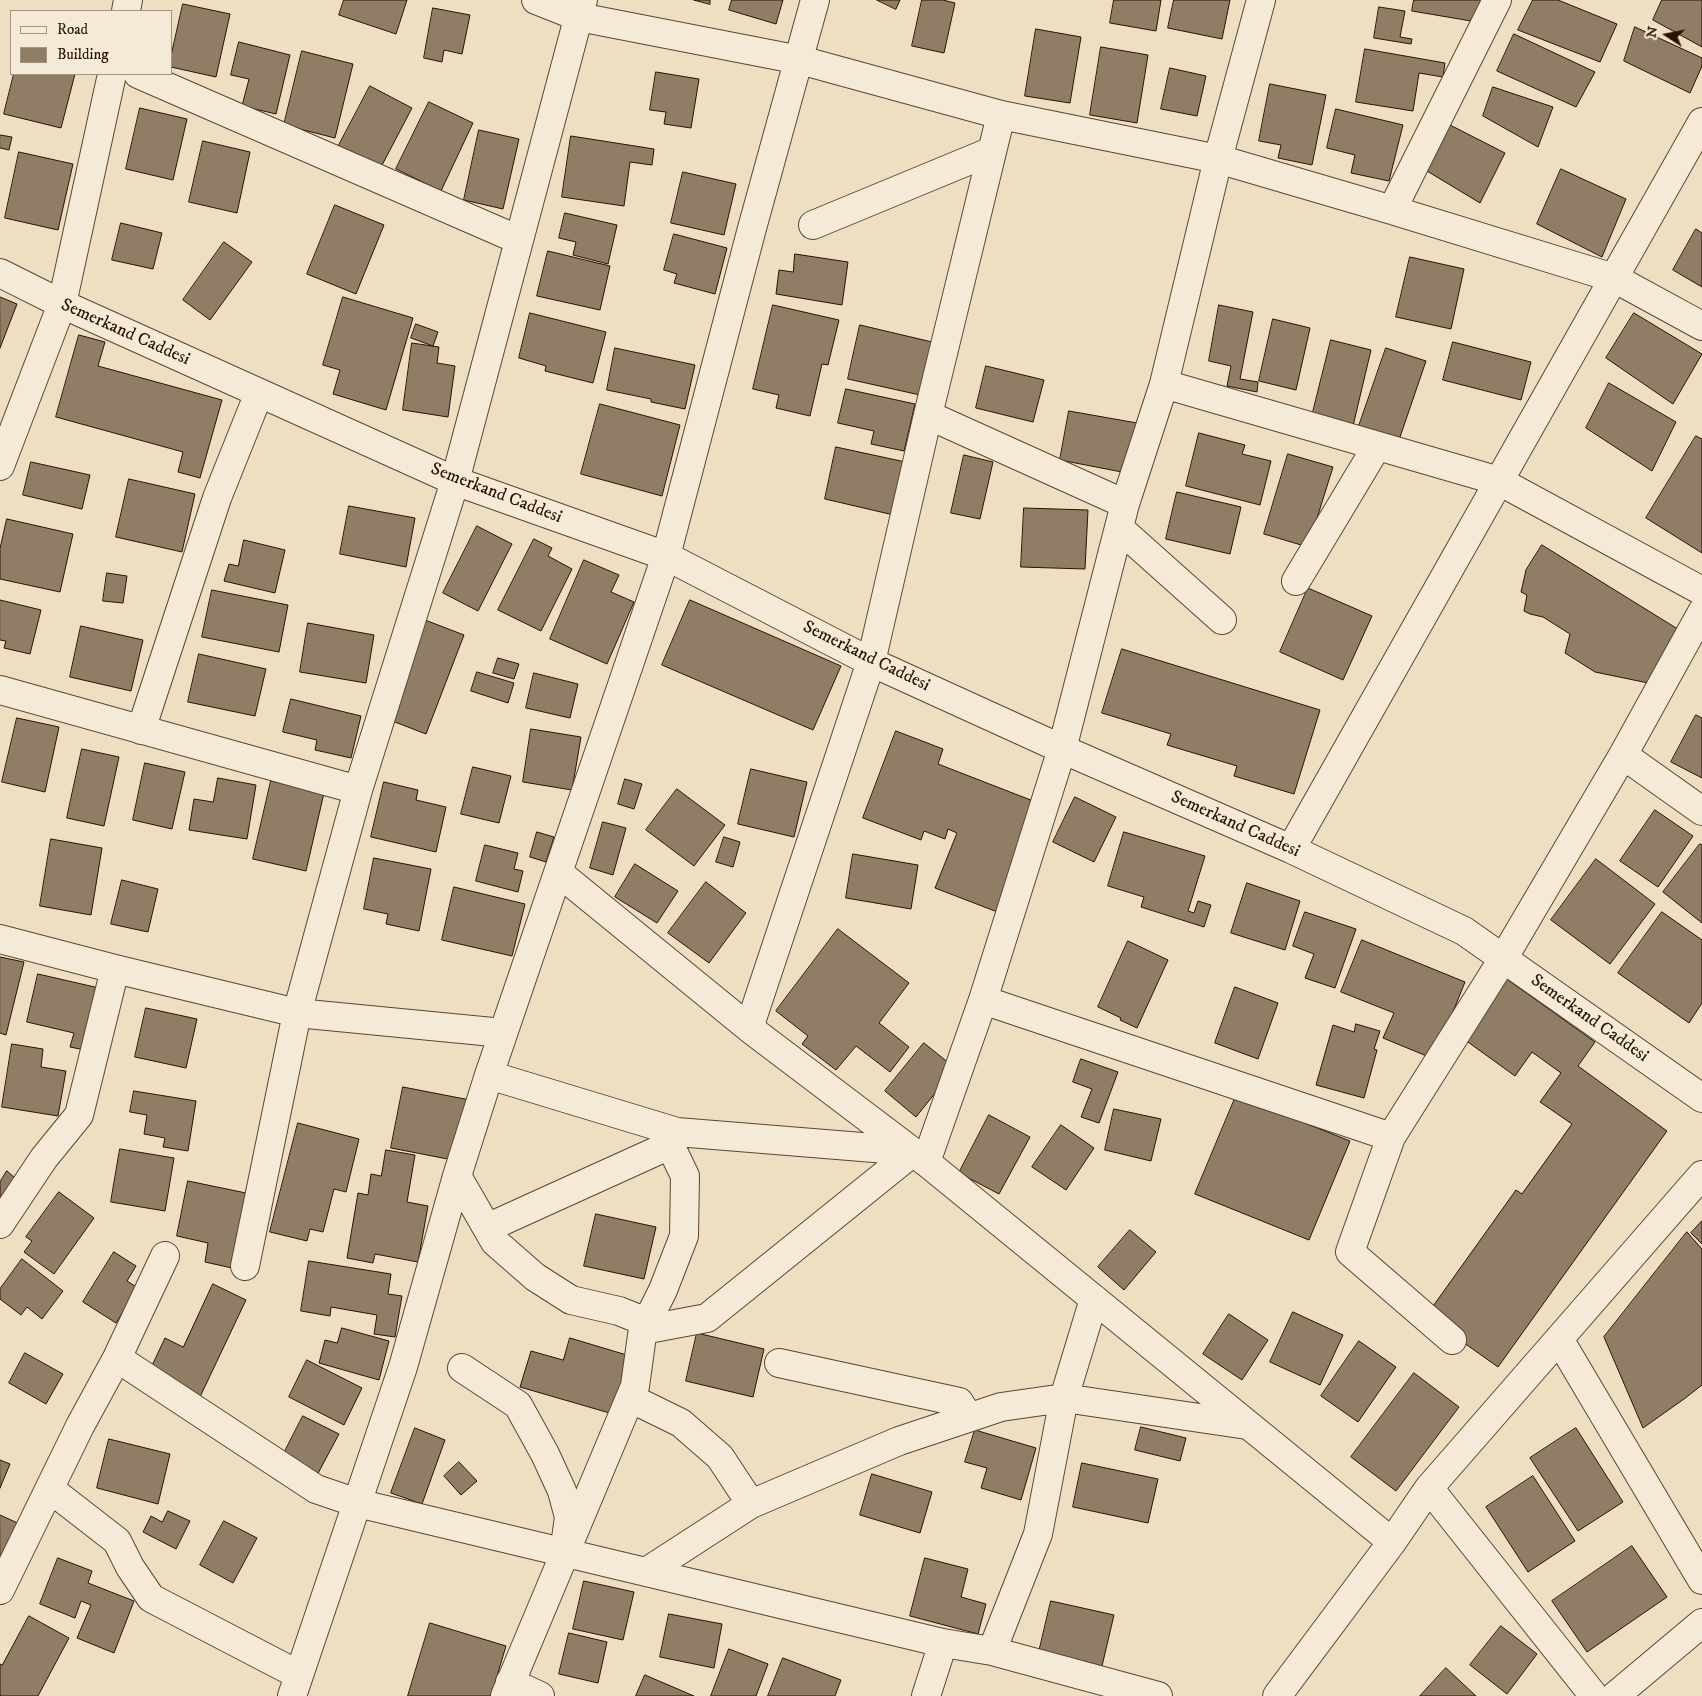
<!DOCTYPE html>
<html>
<head>
<meta charset="utf-8">
<style>
	body { margin:0 }
	#map { position:relative; width:1702px; height:1696px; overflow:hidden; background:#eedfc2; font-family:"IM FELL DW Pica",serif }
	canvas { display:block }
	.legend { position:absolute; left:10px; top:10px; width:162px; height:65px; box-sizing:border-box; background:#f4ead7; border:1px solid #a39482; margin:0; padding:6px 9px; list-style:none; font-size:15px; color:#2a1302 }
	.legend li { display:flex; align-items:center; gap:10px; height:25px }
	.legend b { width:25px; border:1px solid #a39482 }
	.north { position:absolute; left:1642px; top:10px; width:50px; height:50px; -webkit-text-stroke:4px #f4ead7; paint-order:stroke; rotate:281deg; font-size:14px; font-weight:700; line-height:20px; text-align:center; color:#2a1302 }
	.north::after { content:''; display:block; margin:auto; width:18px; height:22px; background:#2a1302; clip-path:polygon(50% 0,100% 100%,50% 72%,0 100%) }
</style>
</head>
<body>
<div id="map">
<canvas width="1702" height="1696"></canvas>
<ul class="legend">
<li><b style="height:6px;background:#f4ead7"></b>Road</li>
<li><b style="height:14px;background:#907d66"></b>Building</li>
</ul>
<div class="north">N</div>
</div>
<script>
const c = document.querySelector('canvas').getContext('2d');
c.lineJoin = 'round';
function paint(path, color) { c.fillStyle = color; c.fill(path, 'evenodd'); }
function trace(path, color, width, dash) { c.strokeStyle = color; c.lineWidth = width; c.lineCap = dash ? 'butt' : 'round'; c.setLineDash(dash || []); c.stroke(path); }
function label(font, color, halo, rows, align = 'center') {
  c.font = font + ' "IM FELL DW Pica",serif'; c.lineWidth = 4.5; c.setLineDash([]); c.textBaseline = 'middle'; c.strokeStyle = halo; c.fillStyle = color; for (const [text, x, y, turn = 0] of rows) {
    c.save(); c.translate(x, y); c.rotate((+turn || 0) * Math.PI / 180); c.textAlign = isNaN(turn) ? turn : align; if (halo) c.strokeText(text, 0, 0); c.fillText(text, 0, 0); c.restore();
  }
}
const building = new Path2D(`
	M344 0H407L396 34 339 15Z
	M694 0H710V4Z
	M732 0H783L776 24 729 10Z
	M877 0H900L896 9Z
	M922 0H943L955 3 944 53 912 46Z
	M1114 0H1161L1156 31 1110 23Z
	M1174 0H1230L1222 39 1168 28Z
	M1414 0H1481L1477 22 1412 11Z
	M1533 0H1558L1617 24 1600 62 1518 30Z
	M1662 0H1702V47L1653 20Z
	M183 4 230 14 216 77 171 67V56Z
	M1379 7 1405 11 1400 37 1412 39 1411 44 1374 38Z
	M433 8 470 15 462 54 444 50 442 62 424 58Z
	M1635 27 1702 58V66L1690 93 1624 61Z
	M1036 29 1081 37 1070 103 1025 96Z
	M1514 34 1595 72 1576 107 1497 71Z
	M239 42 290 55 276 114 242 106 249 79 231 75Z
	M1101 47 1148 55 1137 123 1090 115Z
	M1365 49 1445 63 1443 77 1419 73 1413 111 1356 102Z
	M302 51 353 64 335 138 284 125Z
	M1170 68 1206 76 1197 116 1161 109Z
	M656 72 699 79 691 128 664 124 666 112 650 110Z
	M14 74H75L61 128 4 114Z
	M1270 84 1326 95 1312 165 1278 158 1281 145 1259 141Z
	M370 86 412 108 380 169 338 147Z
	M1493 87 1553 107 1538 147 1483 116Z
	M429 102 473 123 441 191 396 169Z
	M140 108 187 119 173 180 126 169Z
	M1336 109 1403 125 1389 181 1351 173 1355 155 1327 148Z
	M1450 125 1505 153 1480 203 1427 171Z
	M479 130 519 139 503 209 464 200Z
	M0 135 12 137 9 150 0 148Z
	M571 136 654 149 652 165 630 162 624 206 562 197Z
	M203 141 250 152 237 213 189 202Z
	M19 152 73 164 58 230 5 218Z
	M1561 169 1626 199 1602 257 1537 224Z
	M683 172 736 184 724 235 671 223Z
	M335 205 384 225 356 294 307 274Z
	M565 213 617 225 608 264 573 255 576 242 559 238Z
	M121 223 162 233 153 269 112 260Z
	M1696 229 1702 233V287L1673 270Z
	M674 234 727 248 715 294 674 283 677 274 664 270Z
	M224 242 252 262 210 320 183 300Z
	M548 251 610 266 600 310 537 296Z
	M795 254 848 262 842 305 776 294 779 270 793 272Z
	M1410 257 1464 269 1451 329 1396 317Z
	M0 297 17 304 0 348Z
	M343 297 413 318 386 410 333 394 340 370 323 365Z
	M773 305 839 320 828 365 822 364 810 416 776 408 779 395 753 389Z
	M1219 305 1253 312 1240 379 1258 382 1257 392 1227 386 1231 366 1209 361Z
	M530 313 606 332 593 383 545 371 546 366 519 358Z
	M1634 313 1702 354 1673 404 1606 358Z
	M1273 319 1310 328 1296 390 1259 381Z
	M416 324 438 332 433 346 411 338Z
	M860 325 932 342 920 395 848 379Z
	M79 335 105 342 98 366 222 400 200 478 178 472 183 452 56 417Z
	M1331 340 1371 350 1353 426 1312 416Z
	M1453 342 1531 362 1521 400 1443 380Z
	M412 343 439 347 437 363 455 366 448 417 403 410Z
	M615 348 695 365 685 409 651 402V399L607 390Z
	M1386 348 1426 361 1399 440 1359 426Z
	M986 366 1044 380 1033 422 976 408Z
	M1609 383 1676 422 1652 471 1586 428Z
	M846 389 915 404 904 451 871 444 874 431 838 423Z
	M600 404 680 425 662 496 581 474Z
	M1069 411 1137 423 1127 473 1060 460Z
	M1199 433 1245 445 1242 454 1271 461 1260 505 1186 486Z
	M1696 436 1702 439V553L1646 518Z
	M836 447 910 463 898 516 825 499Z
	M1288 454 1333 467 1308 547 1264 534Z
	M964 455 993 462 980 519 951 513Z
	M31 462 90 475 82 509 23 495Z
	M129 479 195 494 182 552 116 537Z
	M1177 492 1241 507 1230 554 1166 539Z
	M349 506 415 518 406 567 340 554Z
	M1024 508 1088 510 1085 569 1021 567Z
	M7 519 73 534 60 592 0 579V549Z
	M477 526 512 544 478 611 443 593Z
	M534 539 552 548 548 556 572 569 541 631 498 610Z
	M244 540 285 550 275 593 224 581 229 564 238 566Z
	M1542 545 1681 631 1653 684 1595 672 1565 653 1570 634 1543 617 1530 614 1524 611 1527 595 1521 592 1526 570Z
	M584 560 619 575 611 592 634 602 607 664 550 639Z
	M107 573 127 576 123 603 103 601Z
	M1308 588 1372 616 1343 680 1280 652Z
	M212 590 288 605 279 652 202 637Z
	M0 600 41 610 30 654 4 648 6 641 0 640Z
	M690 600 841 666 813 730 662 665Z
	M425 620 464 635 426 734 387 719Z
	M308 623 374 635 366 683 300 672Z
	M81 626 143 640 131 691 70 677Z
	M1122 649 1320 710 1294 794 1234 776 1237 766 1167 745 1171 734 1102 713Z
	M199 654 266 669 255 716 188 702Z
	M498 658 519 664 514 679 493 673Z
	M477 672 514 683 508 703 471 691Z
	M534 673 578 684 570 718 526 708Z
	M291 699 361 716 351 758 315 750 317 740 283 732Z
	M1696 715 1702 718V778L1671 762Z
	M17 718 59 727 45 792 2 782Z
	M531 729 581 737 572 790 523 782Z
	M896 731 943 749 938 764 1041 804 1000 913 935 888 957 833 948 829 945 839 924 831 921 840 863 818Z
	M82 749 119 757 104 826 67 818Z
	M145 763 185 772 172 829 133 820Z
	M473 767 511 776 499 823 461 814Z
	M751 769 807 782 794 837 738 824Z
	M218 778 256 785 247 839 189 830 194 799 213 802Z
	M625 779 642 784 634 809 618 804Z
	M271 781 324 793 306 871 253 859Z
	M384 782 418 790 416 800 446 807 436 852 371 837Z
	M677 789 725 825 694 866 646 830Z
	M1075 797 1116 817 1094 862 1053 842Z
	M1655 810 1693 836 1658 887 1620 861Z
	M603 822 626 828 613 875 590 868Z
	M537 832 554 837 546 862 530 857Z
	M1124 832 1205 856 1188 911 1194 913 1198 901 1211 905 1204 927 1141 907 1144 897 1108 886Z
	M724 837 740 842 733 867 716 862Z
	M51 839 102 848 91 915 40 906Z
	M1700 844 1702 845V923L1663 892Z
	M485 845 518 853 514 869 523 871 518 892 476 881Z
	M853 854 918 865 911 909 846 898Z
	M374 858 431 869 419 931 386 924 388 914 364 909Z
	M1596 859 1655 904 1610 964 1551 920Z
	M635 864 678 891 657 923 615 897Z
	M122 880 158 889 148 932 111 924Z
	M706 882 746 913 709 963 668 933Z
	M1247 883 1300 901 1285 950 1231 933Z
	M454 887 525 904 512 956 442 940Z
	M1305 912 1356 929 1335 988 1305 978 1314 954 1293 946Z
	M1662 912 1702 940V1003L1689 1023 1618 973Z
	M838 929 909 983 879 1023 909 1047 890 1072 856 1046 836 1070 802 1044 808 1036 776 1011Z
	M1362 940 1465 982 1434 1059 1383 1038 1394 1013 1341 992Z
	M1128 941 1168 960 1137 1028 1120 1020 1121 1018 1098 1007Z
	M0 957 24 962 6 1035 0 1033Z
	M38 974 99 988 85 1050 70 1047 74 1033 27 1022Z
	M1504 977 1595 1042 1578 1066 1667 1131 1498 1367 1426 1316 1516 1190 1522 1194 1572 1124 1540 1102 1561 1073 1532 1052 1515 1076 1461 1037Z
	M1235 987 1278 1003 1258 1059 1215 1043Z
	M146 1008 197 1019 186 1068 135 1057Z
	M1356 1024 1380 1031 1374 1049 1377 1050 1364 1098 1316 1085 1333 1025 1354 1032Z
	M924 1043 955 1068 916 1117 885 1091Z
	M12 1044 43 1049 41 1067 66 1071 58 1116 2 1107Z
	M1081 1059 1118 1072 1099 1123 1081 1117 1092 1089 1073 1082Z
	M403 1087 470 1100 458 1161 391 1148Z
	M134 1091 196 1101 188 1151 163 1147 165 1138 144 1134 147 1115 130 1112Z
	M1236 1096 1350 1141 1309 1240 1195 1194Z
	M1114 1109 1161 1119 1151 1161 1105 1150Z
	M989 1115 1030 1137 999 1194 959 1173Z
	M298 1123 359 1139 346 1192 334 1189 323 1232 310 1229 307 1241 270 1232Z
	M1061 1125 1094 1148 1066 1190 1032 1167Z
	M120 1149 174 1158 165 1211 111 1202Z
	M386 1150 415 1155 407 1202 428 1206 418 1262 375 1254 373 1263 347 1258 358 1193 368 1195 371 1174 381 1176Z
	M7 1171 21 1183 0 1209V1182Z
	M188 1181 246 1193 232 1268 205 1262 208 1243 177 1236Z
	M59 1192 94 1218 54 1274 24 1252 32 1241 26 1237Z
	M596 1214 656 1227 644 1279 584 1266Z
	M1702 1221V1244L1691 1233Z
	M1130 1230 1156 1252 1124 1290 1098 1267Z
	M1687 1232 1702 1249V1385L1684 1399 1643 1428 1604 1337Z
	M114 1252 136 1266 127 1281 138 1288 116 1323 83 1302Z
	M22 1259 63 1291 42 1319 27 1307 21 1315 0 1299V1289Z
	M309 1261 391 1274 388 1294 402 1296 395 1337 374 1334 377 1315 331 1307 330 1316 301 1311Z
	M213 1284 246 1300 199 1399 148 1374 165 1338 183 1347Z
	M1293 1312 1343 1335 1320 1385 1270 1362Z
	M1229 1314 1268 1340 1242 1380 1203 1354Z
	M342 1328 389 1341 379 1380 319 1363 325 1340 337 1343Z
	M697 1333 764 1349 753 1397 686 1381Z
	M570 1338 630 1356 613 1414 520 1387 531 1351 563 1360Z
	M1359 1341 1396 1367 1358 1422 1321 1396Z
	M25 1353 63 1374 46 1404 9 1383Z
	M307 1360 362 1388 344 1425 289 1397Z
	M1414 1373 1459 1407 1396 1491 1351 1457Z
	M303 1416 339 1434 315 1479 280 1461Z
	M1141 1427 1186 1438 1180 1461 1135 1450Z
	M415 1428 445 1440 422 1504 391 1493Z
	M1576 1428 1623 1502 1578 1531 1530 1458Z
	M975 1430 1036 1448 1021 1500 981 1488 987 1468 965 1462Z
	M109 1439 170 1454 158 1504 97 1488Z
	M0 1460 10 1464 0 1488Z
	M459 1462 477 1481 461 1495 444 1476Z
	M1082 1463 1158 1479 1148 1523 1073 1507Z
	M872 1474 932 1492 920 1533 860 1515Z
	M1533 1476 1575 1541 1528 1572 1486 1507Z
	M168 1511 190 1521 176 1549 143 1532 151 1516 162 1522Z
	M0 1515 22 1525 0 1578Z
	M224 1521 257 1538 233 1583 200 1565Z
	M1632 1546 1667 1597 1587 1652 1552 1601Z
	M58 1558 92 1571 88 1583 134 1601 114 1653 77 1638 91 1605 81 1601 75 1618 40 1604Z
	M925 1558 968 1569 961 1597 986 1604 978 1634 910 1616Z
	M584 1581 634 1592 623 1640 573 1629Z
	M1051 1601 1114 1615 1102 1666 1039 1652Z
	M669 1614 722 1624 714 1668 660 1657Z
	M29 1616 69 1638 38 1696H0V1664L2 1665Z
	M430 1623 506 1646 491 1696H408Z
	M1501 1626 1537 1654 1507 1694 1470 1665Z
	M569 1633 607 1642 598 1683 559 1674Z
	M729 1649 768 1664 756 1696H711Z
	M783 1658 841 1680 835 1696H768Z
	M1446 1668 1476 1696H1420Z
	M645 1675 694 1696H636Z`);
paint(building, '#907d66');
trace(building, '#2a1302', 1);
const minor = new Path2D(`
	M536 0 579 17 800 60 1001 115 1218 159 1392 210 1614 278 1702 326
	M126 11 128 0
	M138 74 519 240
	M1392 210 1497 0
	M813 225 992 151
	M0 273 62 304 455 481 666 556 871 662 1062 749 1291 849 1464 931 1702 1098
	M1164 384 1499 481 1702 591
	M928 415 1125 504
	M0 466 62 304 112 74
	M1119 528 1222 620
	M1296 581 1377 446
	M0 690 358 790
	M141 730 217 498 259 393
	M1623 755 1702 811
	M1291 849 1702 122
	M559 873 749 1028 926 1162 1392 1542
	M0 939 115 969 297 1013 503 1033
	M983 1000 1391 1137
	M749 1028 871 662 928 415 1001 115
	M489 1075 677 1132 911 1151
	M926 1162 983 1000 1062 749 1125 504 1164 384 1218 159 1261 0
	M457 1176 495 1242 535 1277 571 1300 619 1311 644 1321 635 1386 505 1696
	M0 1224 44 1158 79 1115 115 969
	M487 1228 670 1145
	M245 1266 297 1013 358 790 455 481 583 0
	M643 1330 707 1318 913 1152
	M643 1330 663 1290 684 1236 685 1176 662 1128
	M1559 1339 1702 1580
	M1452 1340 1350 1252 1391 1137 1503 959 1623 755 1702 612
	M117 1358 316 1489 357 1503 943 1643 992 1651 1158 1696
	M779 1363 959 1402 969 1417
	M462 1368 518 1405 545 1454 562 1491 569 1517 566 1539
	M630 1398 681 1423 720 1457 751 1504
	M1429 1488 1594 1696
	M50 1489 117 1541 130 1567 151 1598 299 1675
	M646 1572 751 1504 899 1441 1001 1407 1064 1398 1247 1425
	M0 1590 80 1426 117 1358 165 1256
	M992 1651 1038 1534 1064 1398 1094 1299
	M510 1682 540 1696
	M292 1696 403 1367 457 1176 489 1075 666 556 751 232 815 0
	M926 1696 943 1643
	M1277 1696 1392 1542 1429 1488 1702 1175
	M1615 1696 1702 1623`);
trace(minor, '#5b4632', 30);
trace(minor, '#f4ead7', 28);
label('18px', '#2a1302', '#f4ead7', [
	["Semerkand Caddesi",125,333,24],
	["Semerkand Caddesi",496,494,21],
	["Semerkand Caddesi",866,657,26],
	["Semerkand Caddesi",1235,825,24],
	["Semerkand Caddesi",1589,1019,35]
]);
</script>
</body>
</html>
